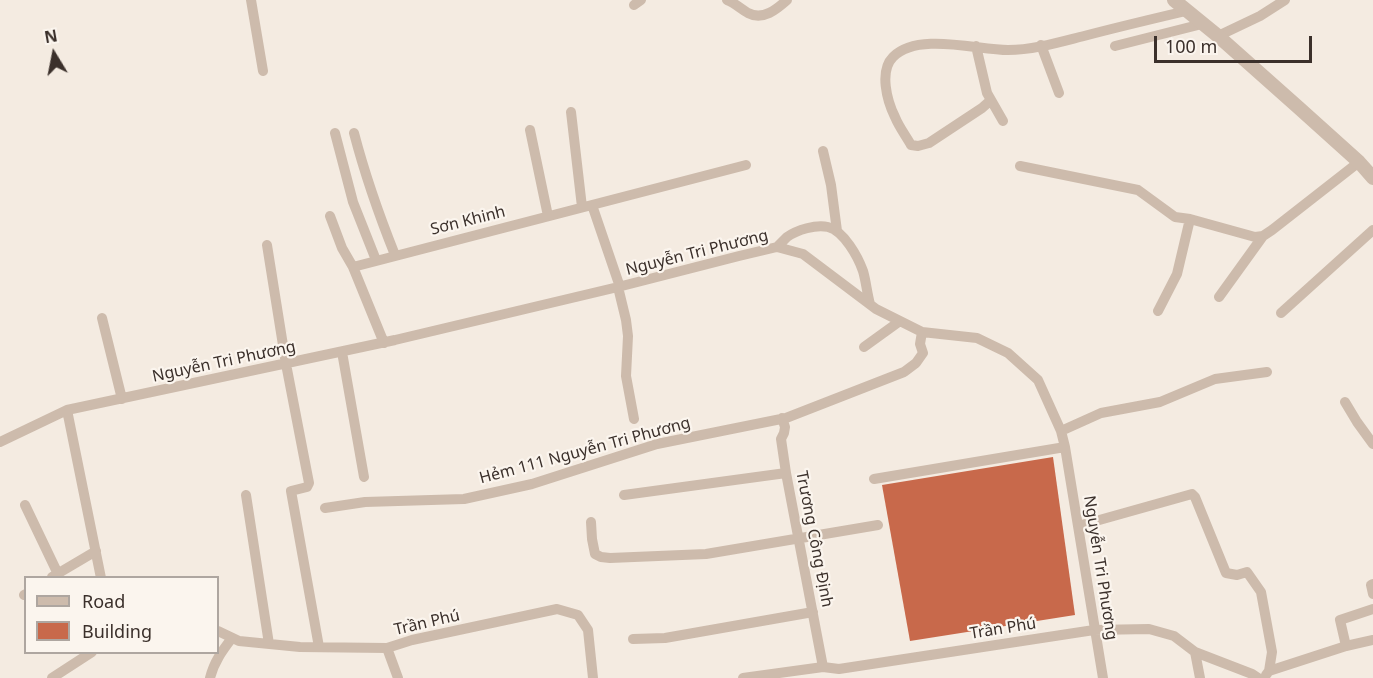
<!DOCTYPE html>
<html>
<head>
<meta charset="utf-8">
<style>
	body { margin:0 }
	#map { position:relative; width:1373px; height:678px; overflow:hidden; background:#f4ebe1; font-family:"Noto Sans",sans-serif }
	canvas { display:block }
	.legend { position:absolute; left:24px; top:576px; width:195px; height:78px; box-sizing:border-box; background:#fbf5ee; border:2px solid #aea6a0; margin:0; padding:8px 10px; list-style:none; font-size:18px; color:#3b302b }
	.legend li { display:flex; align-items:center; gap:12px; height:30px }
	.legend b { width:30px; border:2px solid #aea6a0 }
	.north { position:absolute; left:24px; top:24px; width:60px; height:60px; -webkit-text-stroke:4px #fbf5ee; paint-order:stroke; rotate:350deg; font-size:16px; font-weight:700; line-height:24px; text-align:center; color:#3b302b }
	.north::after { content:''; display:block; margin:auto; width:21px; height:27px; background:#3b302b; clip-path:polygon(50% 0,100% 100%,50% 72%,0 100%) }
	.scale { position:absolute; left:1154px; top:36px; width:158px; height:27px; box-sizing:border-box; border:3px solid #3b302b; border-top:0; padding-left:8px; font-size:18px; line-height:21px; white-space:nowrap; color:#3b302b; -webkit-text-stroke:4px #fbf5ee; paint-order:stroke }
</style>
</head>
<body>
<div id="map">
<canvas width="1373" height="678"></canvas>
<ul class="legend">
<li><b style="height:8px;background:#cdbbac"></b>Road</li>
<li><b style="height:16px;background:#c8694b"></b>Building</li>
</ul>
<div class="north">N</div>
<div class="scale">100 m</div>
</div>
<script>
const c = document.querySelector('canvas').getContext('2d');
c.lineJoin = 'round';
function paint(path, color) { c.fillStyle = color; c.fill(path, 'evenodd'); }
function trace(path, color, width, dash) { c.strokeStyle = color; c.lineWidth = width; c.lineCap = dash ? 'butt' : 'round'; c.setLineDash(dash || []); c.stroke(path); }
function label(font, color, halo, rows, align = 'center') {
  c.font = font + ' "Noto Sans",sans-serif'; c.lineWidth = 4.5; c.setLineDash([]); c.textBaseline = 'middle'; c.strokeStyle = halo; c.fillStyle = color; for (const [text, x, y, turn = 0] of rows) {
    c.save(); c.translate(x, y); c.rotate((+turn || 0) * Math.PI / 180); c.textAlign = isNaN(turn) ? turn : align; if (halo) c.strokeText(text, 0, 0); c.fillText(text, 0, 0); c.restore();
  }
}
paint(new Path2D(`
	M1053 457 1075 615 910 641 882 485Z`), '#c8694b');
trace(new Path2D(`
	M251 0 263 71
	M727 0C735 3 741 9 748 13 763 21 777 9 787 0
	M634 5 641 0
	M1218 36 1260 16 1285 0
	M1041 45 1059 93
	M976 46 987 93 991 100 982 108 929 143 918 146 911 145C906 136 899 127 895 117 887 101 879 71 893 57 918 32 977 50 1008 50 1033 50 1060 42 1084 36 1118 27 1152 19 1186 11
	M1115 46 1202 24
	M991 100 1003 121
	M571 112 582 207
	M530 130 548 216
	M335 133 353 202 376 260
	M354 133C365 175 379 215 395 255
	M823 151 831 185 837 231
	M1020 166 1138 190 1175 217 1190 219 1255 237 1263 236 1272 230 1359 162
	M592 205 620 287
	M330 216 342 248 353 267 384 343
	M267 245 286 364 309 483 307 487 291 491 319 647
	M777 247C780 244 784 240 787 237 797 230 816 224 828 227 844 231 858 257 863 271 866 281 867 293 870 304
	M353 267 746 165
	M618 287 626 320 628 336 626 376 634 419
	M1219 297 1263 236
	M1158 311 1177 274 1190 219
	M1281 313 1373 230
	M102 318 122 399
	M864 347 900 321
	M342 352 364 477
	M1345 402 1357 422 1373 444
	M67 410 101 578
	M782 418 785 427 784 433 781 439 786 473 823 667
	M1061 431 1101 413 1160 402 1215 379 1267 372
	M0 442 67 410 395 340 618 287 739 256 777 247 803 254 876 309 922 332 977 338 1008 353 1038 380 1061 431 1065 447 1103 678
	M874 479 1065 447
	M246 495 269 644
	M624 495 786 473
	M25 505 58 574
	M325 508 365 502 464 499 532 484 657 444 786 418 904 372 916 363 923 353 920 344 922 332
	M591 522 592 539 595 554 601 557 610 558 706 554 878 525
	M1078 526 1192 494 1195 497 1226 573 1237 575 1247 572 1261 592 1272 652 1269 671
	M52 577 96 551
	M1373 584 1371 585 1373 594
	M24 595 26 594
	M218 631 239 641 300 647 387 648 412 640 557 609 578 615 588 630 593 678
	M633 639 665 638 813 612
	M1346 646 1340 620 1373 609
	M387 648 398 678
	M1195 652 1200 678
	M1266 675 1269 671 1346 646 1373 640
	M52 678 92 652
	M210 678C214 662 222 651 232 638
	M743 678 823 667 839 669 1094 630 1149 629 1174 636 1195 652 1252 674 1258 678`), '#cdbbac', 10);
trace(new Path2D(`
	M1174 0 1218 36 1299 108 1359 162 1373 178`), '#cdbbac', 14);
label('16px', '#3b302b', '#fbf5ee', [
	["Sơn Khinh",468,221,-14],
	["Nguyễn Tri Phương",697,253,-14],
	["Nguyễn Tri Phương",224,362,-12],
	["Hẻm 111 Nguyễn Tri Phương",585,451,-15],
	["Trương Công Định",814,539,79],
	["Nguyễn Tri Phương",1100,568,81],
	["Trần Phú",427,623,-13],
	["Trần Phú",1003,629,-9]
]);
</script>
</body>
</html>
